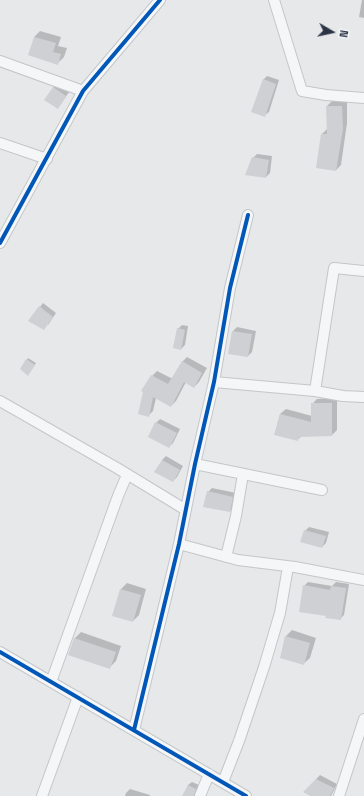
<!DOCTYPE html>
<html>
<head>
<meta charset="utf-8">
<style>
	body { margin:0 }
	#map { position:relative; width:364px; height:796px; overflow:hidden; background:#e6e8ea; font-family:"Space Grotesk",sans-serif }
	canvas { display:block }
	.north { position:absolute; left:312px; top:12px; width:40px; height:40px; -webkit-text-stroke:3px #f4f6f9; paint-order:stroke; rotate:99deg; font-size:11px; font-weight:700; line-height:16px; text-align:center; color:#2b3445 }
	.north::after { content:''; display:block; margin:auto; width:14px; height:18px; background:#2b3445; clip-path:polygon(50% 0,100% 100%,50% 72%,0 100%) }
</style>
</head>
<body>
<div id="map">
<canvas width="364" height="796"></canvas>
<div class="north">N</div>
</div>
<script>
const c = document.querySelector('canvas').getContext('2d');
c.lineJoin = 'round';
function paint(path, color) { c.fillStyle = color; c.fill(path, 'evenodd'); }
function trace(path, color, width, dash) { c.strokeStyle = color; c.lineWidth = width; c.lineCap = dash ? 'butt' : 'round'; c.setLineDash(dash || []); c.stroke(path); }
paint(new Path2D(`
	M362 0H364V18L359 17Z
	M40 31 61 37 58 46 67 48 64 57 58 63 34 37Z
	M267 76 279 80 269 112 265 115 263 80Z
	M57 84 69 92 61 104 57 108 53 88Z
	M332 101H347V123L341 165 336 170 322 134 327 129V106Z
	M257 154 272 156 270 173 266 177 253 158Z
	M43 303 56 313 48 325 40 307Z
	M182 325 188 326 185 345 181 349 178 329Z
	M237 327 256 331 252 352 248 356 233 331Z
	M187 357 207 368 199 382 194 387 186 382 176 401 171 406 156 398 153 411 148 416 152 376 157 371 173 379 182 362Z
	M28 358 36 363 28 375 27 360Z
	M337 398V430L332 435 302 436 297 440 275 434 280 414 286 409 312 416V404L317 399Z
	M160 419 180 429 173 443 169 447 156 423Z
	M166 456 183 466 177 477 173 481 162 460Z
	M212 488 236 493 234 507 230 511 208 492Z
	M309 527 329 532 326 543 322 547 305 531Z
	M308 582 332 586 336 582 349 584 344 615 340 619 304 586Z
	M127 583 146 589 139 615 133 621 121 589Z
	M292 630 316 638 310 658 303 664 286 636Z
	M81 632 121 646 116 661 110 667 69 654 75 638Z
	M320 775 337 784 331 796H312L304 792Z
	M192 782 199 785 198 796H184L188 785Z
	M130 789 150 795V796H125L126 793Z`), '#0003');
paint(new Path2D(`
	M34 37 56 43 53 52 61 54 58 65 28 55Z
	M263 79 276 84 265 117 251 112Z
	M53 87 66 96 58 109 44 100Z
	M326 106H342L343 129 336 171 316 168 321 134H327Z
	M252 157 269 160 266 178 245 175Z
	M39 306 53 317 44 330 28 321Z
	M177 328 185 330 181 350 173 348Z
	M232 331 252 334 248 357 228 354Z
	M26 359 35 365 28 376 20 369Z
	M182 361 202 373 194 388 184 382 171 407 153 397 149 417 138 414 143 392 141 391 151 375 168 384Z
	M311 403H332V436L299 437 298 441 274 435 280 414 311 422Z
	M155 422 177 433 169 448 148 437Z
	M162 460 180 470 173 482 154 472Z
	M207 491 233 497 230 512 203 507Z
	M304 530 326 536 322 548 300 542Z
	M303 585 330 590 331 586 346 588 341 620 325 618 326 616 299 612Z
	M120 589 141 595 133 622 112 616Z
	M285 636 310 643 304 665 280 658Z
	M74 638 116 652 110 669 68 655Z
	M316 779 334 788 330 796H310L303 792Z
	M188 785 196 789 194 796H182Z`), '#ced0d3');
const minor = new Path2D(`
	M274 0 302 91 326 95 364 98
	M0 61 83 91
	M0 143 47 159
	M0 243 83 91 160 0
	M214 382 315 391 343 396 364 397
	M315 391 334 268 364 271
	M0 401 117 468 186 510
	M195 464 322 490
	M179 544 238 560 295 567 364 580
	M226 557 236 516 243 474
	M0 652 246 796
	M51 682 118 496 127 475
	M134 730 179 544 195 464 214 382 230 288 248 215
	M223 782 239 741 264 667 280 613 288 567
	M42 796 78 697
	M200 796 209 774
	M339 796 364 719`);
trace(minor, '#c4c6c8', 12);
trace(minor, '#f5f6f7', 10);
trace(new Path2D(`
	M0 243 83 91 160 0
	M0 652 246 796
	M134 730 179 544 195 464 214 382 230 288 248 215`), '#0057b8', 4);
</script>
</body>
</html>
